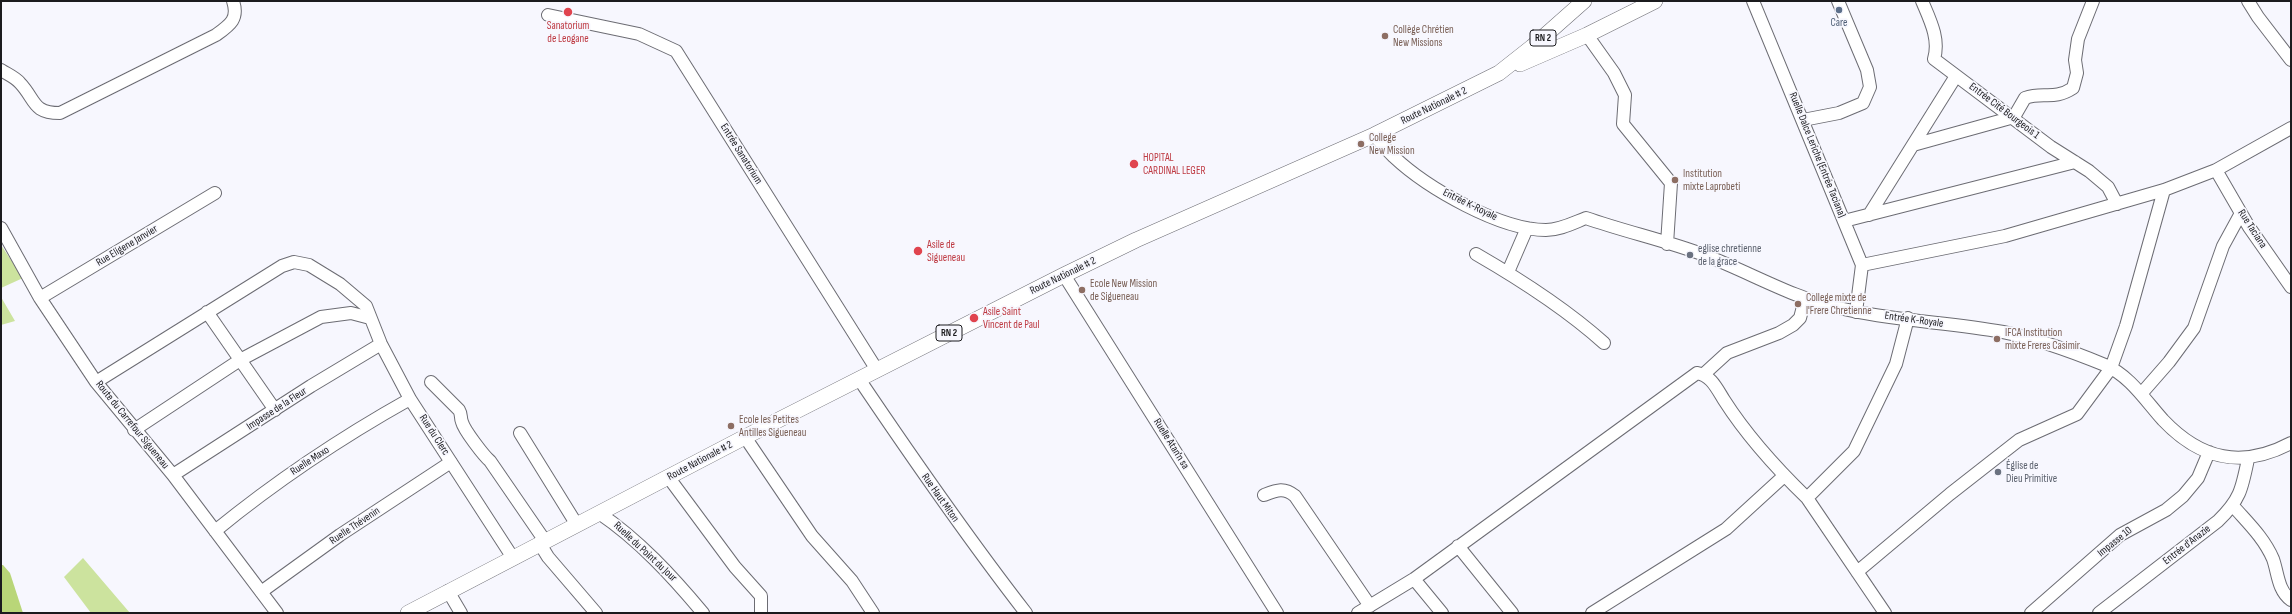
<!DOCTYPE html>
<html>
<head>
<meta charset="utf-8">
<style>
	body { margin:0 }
	#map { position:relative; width:2292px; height:614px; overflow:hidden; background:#f7f7fe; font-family:"Sofia Sans Condensed",sans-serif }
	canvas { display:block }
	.frame { position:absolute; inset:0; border:2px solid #1b1b1e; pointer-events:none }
</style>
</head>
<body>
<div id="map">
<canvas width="2292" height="614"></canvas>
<div class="frame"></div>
</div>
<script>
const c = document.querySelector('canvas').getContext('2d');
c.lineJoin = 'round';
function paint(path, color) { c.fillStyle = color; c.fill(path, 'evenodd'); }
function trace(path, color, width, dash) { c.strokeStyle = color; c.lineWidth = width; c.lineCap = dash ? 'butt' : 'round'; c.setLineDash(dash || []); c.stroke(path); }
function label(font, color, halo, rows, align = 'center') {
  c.font = font + ' "Sofia Sans Condensed",sans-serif'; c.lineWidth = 3.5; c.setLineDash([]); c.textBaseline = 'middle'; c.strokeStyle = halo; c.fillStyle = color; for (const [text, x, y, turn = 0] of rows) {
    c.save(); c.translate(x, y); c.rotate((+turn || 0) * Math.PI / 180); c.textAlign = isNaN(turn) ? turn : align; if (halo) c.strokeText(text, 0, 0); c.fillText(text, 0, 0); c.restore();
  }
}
paint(new Path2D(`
	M1 245 23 278 1 288Z
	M1 297 15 321 1 325Z
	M83 558 130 613H91L64 577Z`), '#cce39e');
paint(new Path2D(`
	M1 565H3L10 573 23 613H1Z`), '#b9d678');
const minor = new Path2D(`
	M1753 1 1862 265 1856 312
	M1922 1C1930 20 1940 39 1934 59L2051 147 2089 171 2108 187 2117 204
	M2248 1 2258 17 2291 60
	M548 15 639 34 676 51 877 370
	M1587 35 1614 73 1625 95 1623 124 1671 183 1667 244
	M1 70C7 74 15 77 20 83 36 100 32 113 60 113L216 35C230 25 239 19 233 1
	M1803 120 1839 113 1863 103 1870 87 1867 70 1838 1
	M1374 135C1380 142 1387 150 1394 157 1427 188 1500 230 1546 230 1560 230 1573 223 1586 218 1626 232 1668 241 1707 256 1751 273 1793 298 1839 308 1893 321 1949 322 2003 332 2039 339 2071 351 2105 365 2130 376 2145 400 2163 420 2201 460 2242 469 2291 443
	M1913 145 2014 117 2025 98C2044 91 2053 101 2073 88L2077 73 2075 60 2078 39 2093 1
	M2216 170 2249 227 2291 287
	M1869 215 1956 76
	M1844 221 2075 162
	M1 228 40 298 96 382 173 475 277 613
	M1476 254C1521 280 1565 308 1604 343
	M1862 265 2005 236 2164 190 2216 170 2291 128
	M1508 272 1527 228
	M1064 275 1277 613
	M40 298 215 193
	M207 312 275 410
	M1704 374 1727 353 1779 333 1793 325 1800 318 1805 299
	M859 379C913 459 967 537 1026 613
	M96 382 282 266 294 262 309 265 340 284 366 306 381 344 410 399 513 558
	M431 382 459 410C462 415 460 417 462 422 464 430 484 456 490 461L545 541
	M2141 394 2169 362 2194 328 2223 246 2241 213
	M134 430 240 360 321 317 351 313 370 318
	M520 433 577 525
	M745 437 812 536 852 581 873 613
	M173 475 311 386 381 344
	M669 478 735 567 761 596V613
	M1264 495C1277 490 1284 487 1295 496L1370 606
	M2234 507C2248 523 2264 538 2273 559 2278 573 2278 591 2291 600
	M599 513C639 540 672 576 703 613
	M215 531C275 482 342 437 410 399
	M540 544 548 557 596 613
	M1458 546 1512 613
	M1857 572 1950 494 2019 440 2077 414 2111 368 2126 326 2164 190
	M1414 579 1442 613
	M448 591 461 613
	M261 592 340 535 451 462
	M1358 613 1414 579 1697 373C1711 375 1717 389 1724 400 1747 436 1776 468 1807 498
	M1592 613 1726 529 1784 476
	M1885 613 1807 498 1854 451 1896 364 1908 318
	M2031 613 2120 535 2166 510 2183 496 2198 478 2209 452
	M2099 613 2218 521C2240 500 2242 489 2248 459`);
const major = new Path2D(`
	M1520 64 1587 35 1655 1
	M408 613 745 437 1064 275 1136 240 1374 135 1499 73 1532 47 1584 1`);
trace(minor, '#6c6c73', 14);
trace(major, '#6c6c73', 16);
trace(minor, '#fff', 12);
trace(major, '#fff', 15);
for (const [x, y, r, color] of [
	[1839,10,4,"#5c6f8a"],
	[568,12,5,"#e0444e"],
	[1385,36,4,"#8d6e63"],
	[1361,144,4,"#8d6e63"],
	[1134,164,5,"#e0444e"],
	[1675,180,4,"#8d6e63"],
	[918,251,5,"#e0444e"],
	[1690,255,4,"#6b7280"],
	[1082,290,4,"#8d6e63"],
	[1798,304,4,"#8d6e63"],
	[974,318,5,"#e0444e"],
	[1997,339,4,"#8d6e63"],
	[731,426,4,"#8d6e63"],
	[1998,472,4,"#6b7280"]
]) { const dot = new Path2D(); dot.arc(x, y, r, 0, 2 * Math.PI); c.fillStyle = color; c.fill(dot); trace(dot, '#f7f7fe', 1.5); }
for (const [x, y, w] of [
	[1543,38,26],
	[949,333,26]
]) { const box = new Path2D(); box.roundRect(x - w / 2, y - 8, w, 16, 3); c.fillStyle = '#f7f7fe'; c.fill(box); trace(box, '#1b1b1e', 1); }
label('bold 10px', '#1b1b1e', null, [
	["RN 2",1543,38],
	["RN 2",949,333]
]);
label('11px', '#4e5e75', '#f7f7fe', [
	["Care",1839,23]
]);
label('11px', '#be3a42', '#f7f7fe', [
	["Sanatorium",568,26,"center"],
	["de Leogane",568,39,"center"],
	["HOPITAL",1143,158],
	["CARDINAL LEGER",1143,171],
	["Asile de",927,245],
	["Sigueneau",927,258],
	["Asile Saint",983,312],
	["Vincent de Paul",983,325]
], 'left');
label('11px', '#785e54', '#f7f7fe', [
	["Collège Chrétien",1393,30],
	["New Missions",1393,43],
	["College",1369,138],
	["New Mission",1369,151],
	["Institution",1683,174],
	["mixte Laprobeti",1683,187],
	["Ecole New Mission",1090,284],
	["de Sigueneau",1090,297],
	["College mixte de",1806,298],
	["l'Frere Chretienne",1806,311],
	["IFCA Institution",2005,333],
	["mixte Freres Casimir",2005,346],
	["Ecole les Petites",739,420],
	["Antilles Sigueneau",739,433]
], 'left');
label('11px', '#1b1b1e', '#f7f7fe', [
	["Route Nationale # 2",1434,106,-26],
	["Entrée Cité Bourgeois 1",2004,111,37],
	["Entrée Sanatorium",741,154,58],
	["Ruelle Dalce Leriche (Entrée Taciana)",1817,155,68],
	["Entrée K-Royale",1470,205,26],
	["Rue Taciana",2252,229,57],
	["Rue Eligene Janvier",127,246,-31],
	["Route Nationale # 2",1063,276,-26],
	["Entrée K-Royale",1914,320,8],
	["Impasse de la Fleur",277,409,-33],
	["Route du Carrefour Sigueneau",132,425,51],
	["Rue du Clerc",434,435,57],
	["Ruelle Atan'n sa",1171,444,58],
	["Ruelle Maxo",310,461,-33],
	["Route Nationale # 2",700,461,-28],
	["Rue Haut Miton",940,498,55],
	["Ruelle Thévenin",355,526,-34],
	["Impasse 10",2115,542,-39],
	["Entrée d'Anazie",2187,545,-38],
	["Ruelle du Point du Jour",645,552,43]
]);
label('11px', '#5b616d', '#f7f7fe', [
	["eglise chretienne",1698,249],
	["de la grace",1698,262],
	["Église de",2006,466],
	["Dieu Primitive",2006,479]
], 'left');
</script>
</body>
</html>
